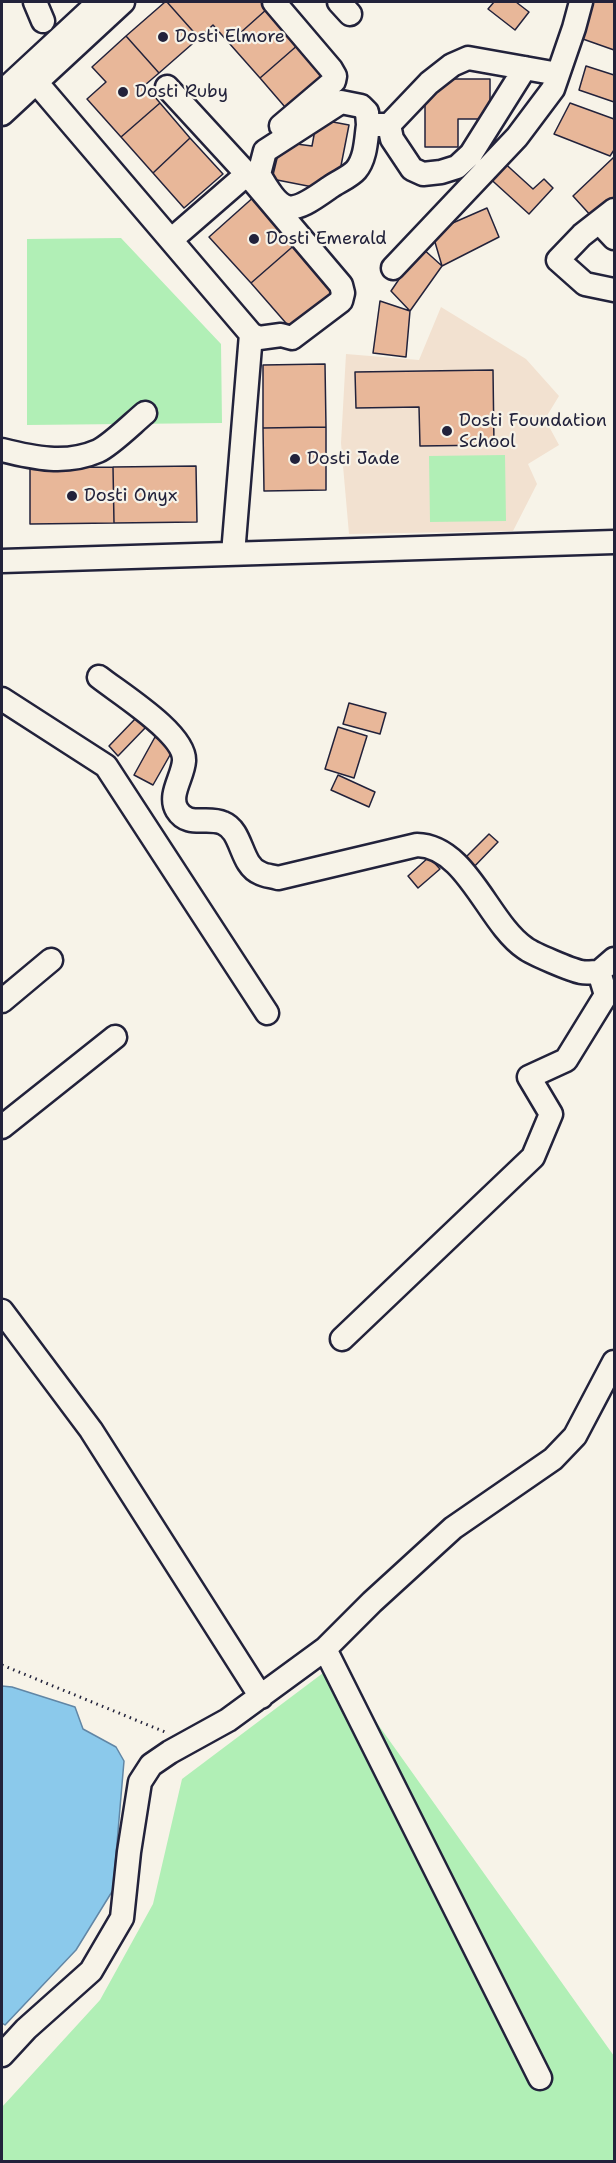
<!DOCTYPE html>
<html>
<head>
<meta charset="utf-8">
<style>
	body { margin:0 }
	#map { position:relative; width:616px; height:2163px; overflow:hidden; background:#f7f3e8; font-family:"Shantell Sans",sans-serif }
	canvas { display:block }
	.frame { position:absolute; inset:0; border:3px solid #22223b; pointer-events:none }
</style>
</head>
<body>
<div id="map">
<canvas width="616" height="2163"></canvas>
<div class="frame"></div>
</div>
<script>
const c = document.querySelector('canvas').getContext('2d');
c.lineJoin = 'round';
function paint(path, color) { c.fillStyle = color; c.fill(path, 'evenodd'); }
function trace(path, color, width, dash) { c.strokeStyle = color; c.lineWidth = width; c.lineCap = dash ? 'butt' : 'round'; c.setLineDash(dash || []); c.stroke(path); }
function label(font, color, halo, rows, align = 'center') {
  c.font = font + ' "Shantell Sans",sans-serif'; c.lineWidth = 4.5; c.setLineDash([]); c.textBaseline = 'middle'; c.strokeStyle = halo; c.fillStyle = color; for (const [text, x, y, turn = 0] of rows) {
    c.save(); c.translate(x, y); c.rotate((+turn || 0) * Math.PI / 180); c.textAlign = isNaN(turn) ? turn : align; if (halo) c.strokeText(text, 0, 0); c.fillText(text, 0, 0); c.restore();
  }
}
paint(new Path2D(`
	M441 307 526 359 559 396 545 419 559 445 528 464 537 484 513 531 349 534 341 443 346 354 419 360Z`), '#f2e1d0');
paint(new Path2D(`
	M121 238 221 344 222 423 27 425V239Z
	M505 455 506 521 430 522 429 456Z
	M335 1664 614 2056V2161H2V2107L100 2000 153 1904 182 1779Z`), '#b1efb6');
const water = new Path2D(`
	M2 1686 12 1687 75 1707 83 1729 116 1747 124 1761 113 1890 76 1950 5 2025 2 2023Z`);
paint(water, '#8bc9eb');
trace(water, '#6186a5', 1.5);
const building = new Path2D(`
	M165 2H167L199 38 159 73 126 36Z
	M167 2H261L267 9 229 43 213 25 199 38Z
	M494 2H516L529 12 515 30 488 9Z
	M592 2H614V50L580 38Z
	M267 9 299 44 260 78 229 43Z
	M126 36 159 73 145 85 160 103 121 137 87 99 106 82 92 67Z
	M299 44 330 79 291 114 260 78Z
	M586 66 614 75V102L579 90Z
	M438 79H490V119H458V147H425V90Z
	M160 103 190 138 153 173 121 137Z
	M570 103 614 119V150L610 156 554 134Z
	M317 119 349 125 338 181 323 189 272 179 281 142 312 146Z
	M190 138 223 174 184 208 153 173Z
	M614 157V197L592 217 573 196Z
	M500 159 533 189 544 179 553 188 529 214 485 174Z
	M256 195 298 242 251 283 209 237Z
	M487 208 499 237 442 266 432 232Z
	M298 242 339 289 292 330 251 283Z
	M421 247 442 266 410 311 391 291Z
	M380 301 410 311 406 357 373 353Z
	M325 364 326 427 263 428V365Z
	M493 370 494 445 420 446 419 407 356 408 355 372Z
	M326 427V490L264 491 263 428Z
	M196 466 197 522 114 523 113 467Z
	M113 467 114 523 30 524V468Z
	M349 703 386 713 380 734 343 724Z
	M136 718 146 727 118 756 109 746Z
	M338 727 367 736 354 778 325 769Z
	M155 737 174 748 153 785 134 775Z
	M338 775 375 792 369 807 331 790Z
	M489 834 498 842 469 872 460 863Z
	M429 857 440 869 418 888 408 876Z`);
paint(building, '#e8b799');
trace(building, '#22223b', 1.5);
const minor = new Path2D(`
	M35 2 43 21
	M274 2 331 69 335 76 334 81 281 126
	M339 2 350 14
	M525 68 471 154 457 167 441 172 423 174 412 169 392 139 389 125 429 83 452 65 468 58 558 74
	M36 82 251 334 259 338 281 335 292 338 341 301 343 293 341 285 247 174 167 87
	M2 92 99 2
	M2 114 123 2
	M368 125C366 139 366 158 356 170 350 177 337 182 329 188 291 215 283 217 259 174L265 151 341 102 361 106 367 112 368 125H389
	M614 210 582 235 558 260 585 284 614 290
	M599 222 614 238
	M171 240 247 174
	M393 268 517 137 553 89 574 28 581 2
	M2 450C34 458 66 465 98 451 111 445 133 423 145 413
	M233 554 251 334
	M2 561 614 542
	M99 677C119 693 186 734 184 761 183 777 168 795 177 810 188 828 207 816 223 823 243 831 240 865 260 873 265 876 272 876 278 878L417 845C467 846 488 923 525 948 533 954 571 970 581 972 586 973 593 972 599 972L614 959
	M2 699 106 766 267 1013
	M2 1001 51 960
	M2 1127 115 1037
	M2 1311 91 1430 261 1697
	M342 1339 533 1157 551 1114 529 1077 566 1060 606 995 599 972
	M325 1649 540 2078
	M2 2055 26 2029 91 1971 122 1918 129 1852 140 1782 151 1765 170 1752 228 1720 325 1649 372 1602 453 1528 553 1459 575 1436 614 1362`);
trace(minor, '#22223b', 27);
trace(new Path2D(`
	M2 1665 165 1732`), '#22223b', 3, [1.5, 4.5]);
trace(minor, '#f7f3e8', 22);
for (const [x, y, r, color] of [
	[163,37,6,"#22223b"],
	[123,92,6,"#22223b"],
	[254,239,6,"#22223b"],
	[447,431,6,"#22223b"],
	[295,459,6,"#22223b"],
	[72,496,6,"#22223b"]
]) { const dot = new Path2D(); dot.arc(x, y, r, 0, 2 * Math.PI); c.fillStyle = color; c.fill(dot); trace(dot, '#f7f3e8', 2); }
label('18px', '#22223b', '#f7f3e8', [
	["Dosti Elmore",175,37],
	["Dosti Ruby",135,92],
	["Dosti Emerald",266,239],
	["Dosti Foundation",459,421],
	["School",459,442],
	["Dosti Jade",307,459],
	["Dosti Onyx",84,496]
], 'left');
</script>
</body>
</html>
